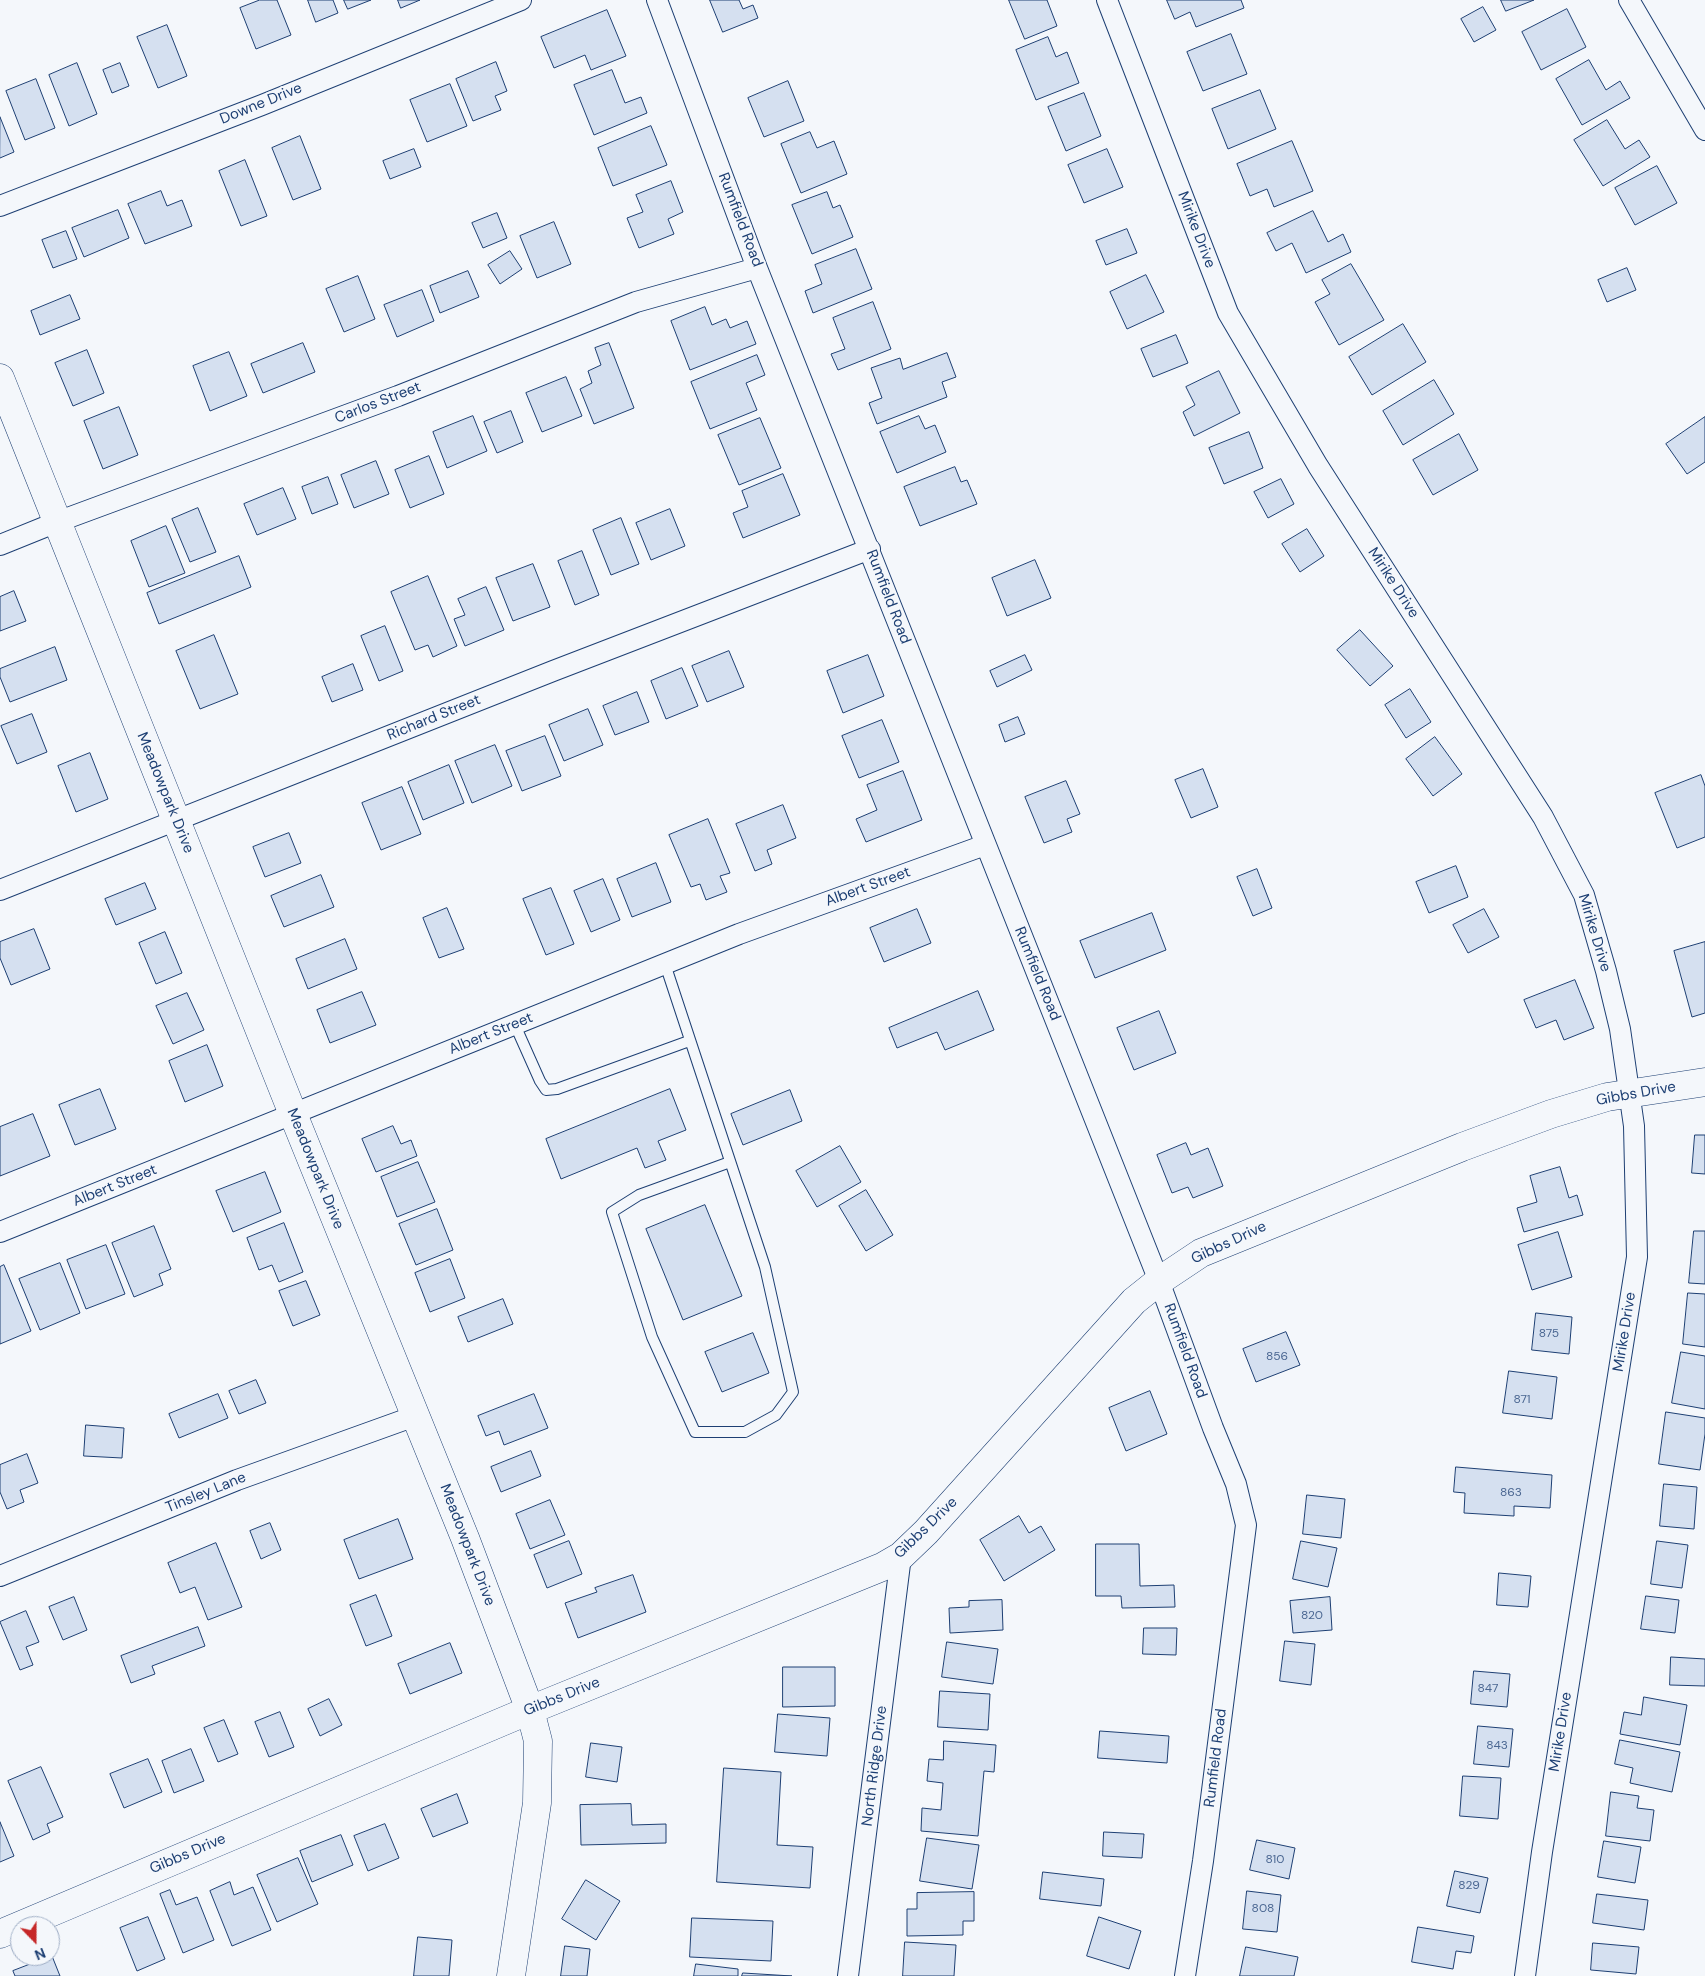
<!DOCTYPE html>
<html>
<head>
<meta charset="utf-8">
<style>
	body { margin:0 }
	#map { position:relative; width:1705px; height:1976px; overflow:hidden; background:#f4f7fb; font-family:"DM Sans",sans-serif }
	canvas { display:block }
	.north { position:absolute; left:10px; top:1916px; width:50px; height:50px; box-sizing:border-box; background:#f4f7fb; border:1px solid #9eadc5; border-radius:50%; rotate:158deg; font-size:14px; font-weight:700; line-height:20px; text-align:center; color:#1d3f73 }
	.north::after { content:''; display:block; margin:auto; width:18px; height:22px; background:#c62828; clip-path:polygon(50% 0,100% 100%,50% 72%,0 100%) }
</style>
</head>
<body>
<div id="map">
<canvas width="1705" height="1976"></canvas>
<div class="north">N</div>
</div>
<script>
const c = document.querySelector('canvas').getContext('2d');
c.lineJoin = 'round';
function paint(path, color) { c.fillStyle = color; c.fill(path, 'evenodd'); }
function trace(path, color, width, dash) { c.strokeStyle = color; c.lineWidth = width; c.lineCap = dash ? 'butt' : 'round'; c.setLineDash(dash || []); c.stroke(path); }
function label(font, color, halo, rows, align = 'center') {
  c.font = font + ' "DM Sans",sans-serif'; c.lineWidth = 4; c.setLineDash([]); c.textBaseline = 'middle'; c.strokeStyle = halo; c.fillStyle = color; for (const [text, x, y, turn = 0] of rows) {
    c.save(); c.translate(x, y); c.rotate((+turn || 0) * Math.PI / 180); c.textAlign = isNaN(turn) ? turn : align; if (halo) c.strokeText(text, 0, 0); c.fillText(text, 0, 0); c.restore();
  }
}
const building = new Path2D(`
	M260 0H277L291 35 256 49 240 8Z
	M308 0H333L338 13 316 22Z
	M344 0H371L348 9Z
	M398 0H420L401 8Z
	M710 0H739L743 9 753 5 758 18 723 32Z
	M1009 0H1047L1057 26 1025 39Z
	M1167 0H1241L1244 8 1196 27 1190 12 1175 19Z
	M1501 0H1534L1506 11Z
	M1483 7 1496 30 1474 42 1461 19Z
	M1567 9 1586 47 1541 70 1522 32Z
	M607 10 626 56 591 70 585 55 554 68 541 37Z
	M167 25 187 76 158 88 137 37Z
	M1231 34 1247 74 1203 91 1187 52Z
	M1048 37 1056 57 1067 52 1079 83 1036 100 1016 50Z
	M1589 60 1606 90 1620 81 1630 98 1582 125 1556 79Z
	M496 62 507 91 495 96 501 110 473 121 456 79Z
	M77 63 97 114 69 126 49 75Z
	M120 63 129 86 112 93 103 70Z
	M612 70 625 103 641 97 647 113 594 135 574 85Z
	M36 79 55 128 25 140 6 91Z
	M788 81 804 121 764 137 748 98Z
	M450 84 467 126 427 142 410 100Z
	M1260 90 1276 129 1228 149 1212 109Z
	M1084 93 1101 136 1066 151 1048 107Z
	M0 117 14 152 0 158Z
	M1607 120 1625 149 1639 140 1650 157 1603 186 1574 140Z
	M651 126 667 165 613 186 598 148Z
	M810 132 817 148 834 141 847 174 801 193 781 144Z
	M300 136 321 189 293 200 272 148Z
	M1292 141 1313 191 1274 207 1267 189 1250 196 1237 164Z
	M414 149 421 167 390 179 383 161Z
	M1107 149 1123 187 1084 203 1068 165Z
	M245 160 267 216 241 226 219 171Z
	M1657 166 1677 203 1635 225 1615 188Z
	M671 181 683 212 668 219 674 234 639 248 627 218 643 212 636 195Z
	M161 191 167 206 182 200 192 226 145 244 128 204Z
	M827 192 833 208 840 205 853 237 812 254 792 205Z
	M118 210 129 238 84 257 72 228Z
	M1313 211 1328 242 1343 234 1351 252 1306 273 1292 243 1276 251 1267 233Z
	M497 213 507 238 483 248 472 223Z
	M554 222 571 264 537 278 520 236Z
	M1127 229 1137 253 1106 265 1096 241Z
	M66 231 77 259 53 268 42 240Z
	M856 249 872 289 813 313 805 291 822 284 815 265Z
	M510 251 522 269 500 284 488 265Z
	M1351 264 1384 320 1339 345 1315 302 1330 294 1322 280Z
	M1627 268 1636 290 1607 302 1598 280Z
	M468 271 479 297 440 313 430 286Z
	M1146 275 1164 312 1127 329 1110 292Z
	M358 276 375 319 344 332 326 289Z
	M422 290 434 321 397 337 384 305Z
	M70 295 80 319 40 335 31 311Z
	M873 302 891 349 838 370 831 354 845 349 833 318Z
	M705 307 712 325 726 319 730 328 747 321 756 344 690 370 671 321Z
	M1403 324 1426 362 1372 395 1349 357Z
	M1176 335 1188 363 1153 377 1141 349Z
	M303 343 315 372 263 393 251 364Z
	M609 343 634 408 594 424 580 389 592 383 588 371 601 365 595 348Z
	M87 350 104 393 73 406 55 363Z
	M229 352 247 396 210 411 193 366Z
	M947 353 956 377 942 382 947 397 877 424 869 403 882 398 871 368 900 358 903 369Z
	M757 355 765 375 746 383 757 410 710 429 691 382Z
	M1219 371 1240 413 1194 436 1183 412 1195 405 1186 387Z
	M566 377 582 416 542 432 526 393Z
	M1434 380 1454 414 1403 445 1383 411Z
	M119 407 138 455 103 469 84 421Z
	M511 411 523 442 497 453 484 422Z
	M473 416 487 451 447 468 433 432Z
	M919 416 925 429 935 425 946 452 897 473 880 432Z
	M1705 417V462L1687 474 1666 444Z
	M760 418 781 468 739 485 718 435Z
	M1249 432 1263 468 1224 484 1209 448Z
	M1459 434 1478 470 1433 495 1413 460Z
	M429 456 444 494 410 508 395 470Z
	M376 461 389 494 354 508 341 475Z
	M955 467 961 482 967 480 977 504 920 526 904 487Z
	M783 474 800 515 743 538 733 513 748 507 742 491Z
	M328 477 338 504 312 514 302 487Z
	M1281 479 1294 504 1268 518 1254 492Z
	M283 488 296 519 257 535 244 504Z
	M198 508 216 552 190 562 172 519Z
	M670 509 685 546 651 560 636 523Z
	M621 518 639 564 611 575 593 530Z
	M166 526 185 573 149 587 131 541Z
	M1307 529 1324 556 1300 572 1282 544Z
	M582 551 599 595 575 605 558 561Z
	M239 556 251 587 159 624 147 593Z
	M1035 560 1051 598 1007 616 992 578Z
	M533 564 550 607 513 621 496 578Z
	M428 576 457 646 433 657 428 645 415 650 391 592Z
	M486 587 504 630 465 646 454 619 465 615 458 599Z
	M14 591 26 621 0 631V597Z
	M385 626 403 671 379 681 361 636Z
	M1360 630 1393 666 1370 686 1337 650Z
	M214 635 238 694 200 709 176 651Z
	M55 647 67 680 10 702 0 677V669Z
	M729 651 744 687 707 702 692 666Z
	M868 655 884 696 843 713 827 671Z
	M1025 655 1032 670 997 687 990 671Z
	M353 664 363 690 332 702 322 677Z
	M682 668 698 706 666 719 651 681Z
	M1410 689 1431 722 1406 738 1385 705Z
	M637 692 649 722 615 735 603 706Z
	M588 709 603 745 564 761 549 725Z
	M32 714 47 752 17 764 1 726Z
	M1018 717 1025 734 1005 742 999 725Z
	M882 720 899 762 859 778 842 736Z
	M545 736 561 776 522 791 506 751Z
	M1435 737 1462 774 1433 796 1406 759Z
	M495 745 512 786 472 803 455 761Z
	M90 753 108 799 76 812 58 766Z
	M449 765 464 803 423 820 408 782Z
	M1203 769 1218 807 1191 818 1175 780Z
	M903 771 922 820 866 842 856 819 877 810 867 785Z
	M1701 775 1705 786V837L1677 848 1655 793Z
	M1066 781 1080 814 1067 819 1072 832 1044 843 1025 797Z
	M402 787 421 834 381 850 362 803Z
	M783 805 796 838 767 850 772 864 755 871 736 824Z
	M708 819 730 873 720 876 727 892 706 900 700 884 691 887 669 835Z
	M289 833 301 863 265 877 253 847Z
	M656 863 671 902 632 917 617 879Z
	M1456 866 1468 897 1429 913 1416 882Z
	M1257 869 1272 908 1253 916 1237 877Z
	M321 875 334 907 284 927 271 896Z
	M603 879 620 920 591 932 574 891Z
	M145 883 156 909 116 925 105 899Z
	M551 888 574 944 546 955 523 899Z
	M447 908 464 949 439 958 423 918Z
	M917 909 931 943 884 962 870 928Z
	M1484 909 1499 937 1468 953 1453 925Z
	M1152 913 1166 950 1095 978 1080 941Z
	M34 929 50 969 11 985 0 958V942Z
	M165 932 182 973 156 984 139 943Z
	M345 939 357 969 308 989 296 959Z
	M1705 942V1013L1692 1017 1674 951Z
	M1575 980 1594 1028 1564 1040 1556 1020 1536 1028 1524 1000Z
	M978 991 994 1030 945 1050 937 1032 897 1048 889 1028Z
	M362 992 376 1025 330 1043 317 1010Z
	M187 993 204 1030 173 1044 156 1006Z
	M1159 1011 1176 1053 1134 1070 1117 1028Z
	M207 1045 223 1086 185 1102 169 1061Z
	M100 1089 116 1129 75 1145 59 1105Z
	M670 1089 686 1130 658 1141 666 1160 645 1168 637 1148 561 1179 546 1139Z
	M790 1090 802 1121 743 1145 731 1114Z
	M33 1114 50 1156 0 1176V1127Z
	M393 1126 401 1144 411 1140 417 1156 376 1172 362 1139Z
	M1695 1135H1705V1174L1692 1173Z
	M1186 1143 1191 1155 1208 1148 1223 1186 1193 1198 1188 1187 1172 1193 1157 1155Z
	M840 1146 861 1182 817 1207 796 1171Z
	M418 1162 435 1202 397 1217 381 1177Z
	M1560 1167 1569 1198 1577 1195 1583 1215 1524 1232 1517 1208 1537 1202 1530 1176Z
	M265 1172 281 1212 233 1232 216 1191Z
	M866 1190 893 1235 866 1251 839 1206Z
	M705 1205 742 1296 683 1320 646 1229Z
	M437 1209 453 1250 416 1265 399 1224Z
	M284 1223 303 1272 279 1282 272 1265 259 1270 247 1238Z
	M154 1226 171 1269 159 1274 163 1285 134 1297 112 1243Z
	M1694 1231H1705V1284L1689 1283Z
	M1558 1232 1572 1277 1532 1290 1518 1245Z
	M106 1245 125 1294 86 1309 67 1260Z
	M450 1259 465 1298 430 1312 415 1273Z
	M60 1263 80 1313 40 1330 19 1279Z
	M4 1265 31 1331 0 1344V1267Z
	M306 1281 320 1315 293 1326 279 1291Z
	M1688 1293 1705 1294V1347L1683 1344Z
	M503 1299 513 1324 468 1342 458 1317Z
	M1536 1313 1572 1317 1569 1354 1532 1350Z
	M1286 1332 1300 1365 1256 1382 1243 1349Z
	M753 1333 769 1373 722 1392 705 1352Z
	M1681 1352 1705 1356V1409L1672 1403Z
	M1509 1371 1557 1377 1552 1419 1503 1413Z
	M256 1380 266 1403 239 1414 229 1391Z
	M1150 1391 1167 1434 1126 1451 1109 1408Z
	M218 1394 228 1418 179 1438 169 1414Z
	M534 1394 548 1428 504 1445 499 1431 486 1436 478 1416Z
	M1666 1412 1705 1418V1434L1700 1470 1659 1464Z
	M86 1425 124 1428 122 1458 84 1456Z
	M531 1451 541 1476 501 1492 491 1467Z
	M27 1454 38 1483 20 1490 24 1502 7 1509 0 1492V1465Z
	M1456 1467 1552 1475 1550 1508 1514 1506V1516L1464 1513 1465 1493 1454 1492Z
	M1664 1484 1697 1487 1694 1529 1660 1526Z
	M1307 1495 1345 1499 1341 1538 1303 1534Z
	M550 1500 565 1535 530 1549 516 1514Z
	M1019 1516 1029 1533 1041 1526 1055 1550 1004 1581 980 1540Z
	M398 1519 413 1559 359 1579 344 1540Z
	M270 1523 281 1550 261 1559 250 1531Z
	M569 1541 582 1574 547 1588 534 1555Z
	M1301 1541 1337 1548 1328 1587 1293 1579Z
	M1657 1541 1688 1545 1682 1588 1651 1584Z
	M216 1543 242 1607 208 1620 195 1587 180 1593 168 1563Z
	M1096 1544H1139L1140 1586 1174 1585 1175 1607 1122 1608 1121 1596H1096Z
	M1499 1573 1531 1576 1528 1607 1497 1605Z
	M633 1575 646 1612 578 1638 565 1603 597 1592 595 1588Z
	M376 1595 392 1636 366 1646 350 1605Z
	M1646 1596 1679 1600 1675 1633 1641 1629Z
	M74 1597 87 1630 63 1640 49 1607Z
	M1330 1597 1332 1630 1293 1633 1290 1601Z
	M1002 1600 1003 1630 950 1633 949 1608 969 1607V1601Z
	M26 1611 39 1642 26 1647 33 1665 20 1670 0 1622Z
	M198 1627 205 1646 152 1666 155 1674 131 1683 121 1656Z
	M1144 1628H1177L1176 1655 1143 1654Z
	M1285 1641 1315 1644 1311 1685 1280 1681Z
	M947 1642 998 1649 993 1684 942 1677Z
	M450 1643 462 1673 410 1694 398 1664Z
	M1671 1657 1705 1659V1686L1670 1685Z
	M783 1667H835V1706L783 1707Z
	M1474 1671 1510 1674 1507 1707 1471 1704Z
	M940 1691 990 1694 988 1730 938 1727Z
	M1644 1697 1687 1705 1680 1745 1620 1734 1624 1712 1641 1715Z
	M329 1699 342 1725 320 1736 308 1709Z
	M280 1712 294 1747 269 1757 255 1722Z
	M778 1714 830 1718 827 1756 775 1752Z
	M224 1720 238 1754 218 1762 204 1728Z
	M1478 1726 1513 1729 1509 1767 1474 1764Z
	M1100 1731 1169 1736 1167 1763 1098 1758Z
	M1620 1740 1680 1752 1672 1792 1630 1783 1633 1768 1615 1764Z
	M944 1741 996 1745 994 1772 984 1771 978 1836 921 1831 922 1808 941 1810 943 1783 927 1781 929 1759 943 1760Z
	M591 1743 622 1747 617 1782 586 1777Z
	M191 1749 204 1781 174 1793 162 1761Z
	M148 1759 162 1792 124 1808 110 1774Z
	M41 1767 63 1817 47 1824 50 1832 33 1840 8 1781Z
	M724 1768 781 1772 777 1845 813 1847 810 1888 717 1882Z
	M1463 1776 1501 1778 1498 1819 1460 1816Z
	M1611 1792 1639 1796 1637 1808 1654 1810 1650 1841 1606 1836Z
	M457 1794 468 1823 433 1837 421 1809Z
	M631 1804 632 1825 666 1824V1843L581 1845 580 1805Z
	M0 1822 14 1856 0 1862Z
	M385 1824 399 1858 368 1871 354 1836Z
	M1104 1832 1144 1834 1142 1858 1103 1856Z
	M341 1835 353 1865 312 1882 300 1851Z
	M927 1838 979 1845 972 1889 920 1881Z
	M1257 1840 1295 1848 1289 1879 1250 1870Z
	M1604 1841 1641 1847 1635 1883 1598 1877Z
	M298 1858 318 1904 277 1922 257 1875Z
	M1455 1871 1488 1878 1480 1913 1447 1906Z
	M1043 1872 1104 1879 1101 1906 1040 1899Z
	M586 1880 620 1901 596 1940 562 1919Z
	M230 1882 234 1895 253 1887 271 1930 232 1946 210 1891Z
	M170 1890 176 1905 197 1897 214 1940 183 1953 160 1894Z
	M1247 1891 1281 1895 1277 1932 1243 1929Z
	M974 1892V1921H963V1935L907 1936V1909H917V1893Z
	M1597 1894 1648 1900 1644 1930 1593 1923Z
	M148 1917 165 1959 137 1971 120 1928Z
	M1099 1917 1141 1931 1129 1969 1087 1956Z
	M692 1918 773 1921 771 1961 690 1957Z
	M1418 1927 1474 1936 1471 1953 1456 1951 1453 1969 1412 1962Z
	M418 1937 452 1940 449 1976H414Z
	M905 1942 956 1945 954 1976H903Z
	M1593 1943 1639 1947 1636 1974 1591 1970Z
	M565 1946 590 1949 587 1976H561Z
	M1246 1947 1298 1957 1294 1976H1240Z
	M52 1956 60 1976H15L13 1971Z
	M696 1964 738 1969V1976H694Z
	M743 1973 792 1976H742Z`);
paint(building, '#d5e0f0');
trace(building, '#1d3f73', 1);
const lane = new Path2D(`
	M665 964 765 1267 793 1392 776 1415 745 1432H695L652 1337 612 1212 639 1195 730 1162
	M515 1025 540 1081 546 1090 557 1089 689 1041`);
const street = new Path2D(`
	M657 0 757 268 1159 1281 1213 1428 1236 1484 1246 1525 1203 1861 1185 1976
	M1107 0 1228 313 1318 466 1543 817 1584 895 1606 971 1620 1029 1634 1126 1637 1257 1542 1852 1525 1976
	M1629 0 1705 130
	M0 206 262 105 521 0
	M0 545 57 522 398 396 636 302 757 268
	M0 890 553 671 870 549
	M0 1232 739 934 985 845
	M0 1576 237 1480 415 1416
	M848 1976 901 1556`);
const secondary = new Path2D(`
	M0 378 293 1114 465 1538 530 1710 538 1741 537 1803 511 1976
	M0 1934 530 1710 882 1567 901 1556 926 1532 1134 1301 1159 1281 1201 1253 1462 1147 1551 1114 1607 1097 1705 1082`);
trace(lane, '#1d3f73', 12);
trace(street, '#1d3f73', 22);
trace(secondary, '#1d3f73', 29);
trace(lane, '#f4f7fb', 10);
trace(street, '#f4f7fb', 20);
trace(secondary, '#f4f7fb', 28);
label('12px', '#4b6792', null, [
	["875",1549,1334],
	["856",1277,1357],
	["871",1522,1400],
	["863",1511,1493],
	["820",1312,1616],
	["847",1488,1689],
	["843",1497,1746],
	["810",1275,1860],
	["829",1469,1886],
	["808",1263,1909]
]);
label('15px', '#1d3f73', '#f4f7fb', [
	["Downe Drive",261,104,-22],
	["Rumfield Road",740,220,69],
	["Mirike Drive",1196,230,69],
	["Carlos Street",378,403,-21],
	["Mirike Drive",1393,583,57],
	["Rumfield Road",888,597,69],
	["Richard Street",434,718,-22],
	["Meadowpark Drive",165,793,68],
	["Albert Street",868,887,-20],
	["Mirike Drive",1594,933,73],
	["Rumfield Road",1037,974,68],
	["Albert Street",491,1034,-22],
	["Gibbs Drive",1636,1094,-10],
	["Meadowpark Drive",315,1169,68],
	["Albert Street",115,1186,-22],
	["Gibbs Drive",1229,1243,-25],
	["Mirike Drive",1625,1332,-81],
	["Rumfield Road",1185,1351,70],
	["Tinsley Lane",206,1493,-22],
	["Gibbs Drive",926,1528,-44],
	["Meadowpark Drive",467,1545,69],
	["Gibbs Drive",562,1697,-22],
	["Mirike Drive",1561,1732,-81],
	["Rumfield Road",1216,1758,-83],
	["North Ridge Drive",875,1766,-83],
	["Gibbs Drive",188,1854,-23]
]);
</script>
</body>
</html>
